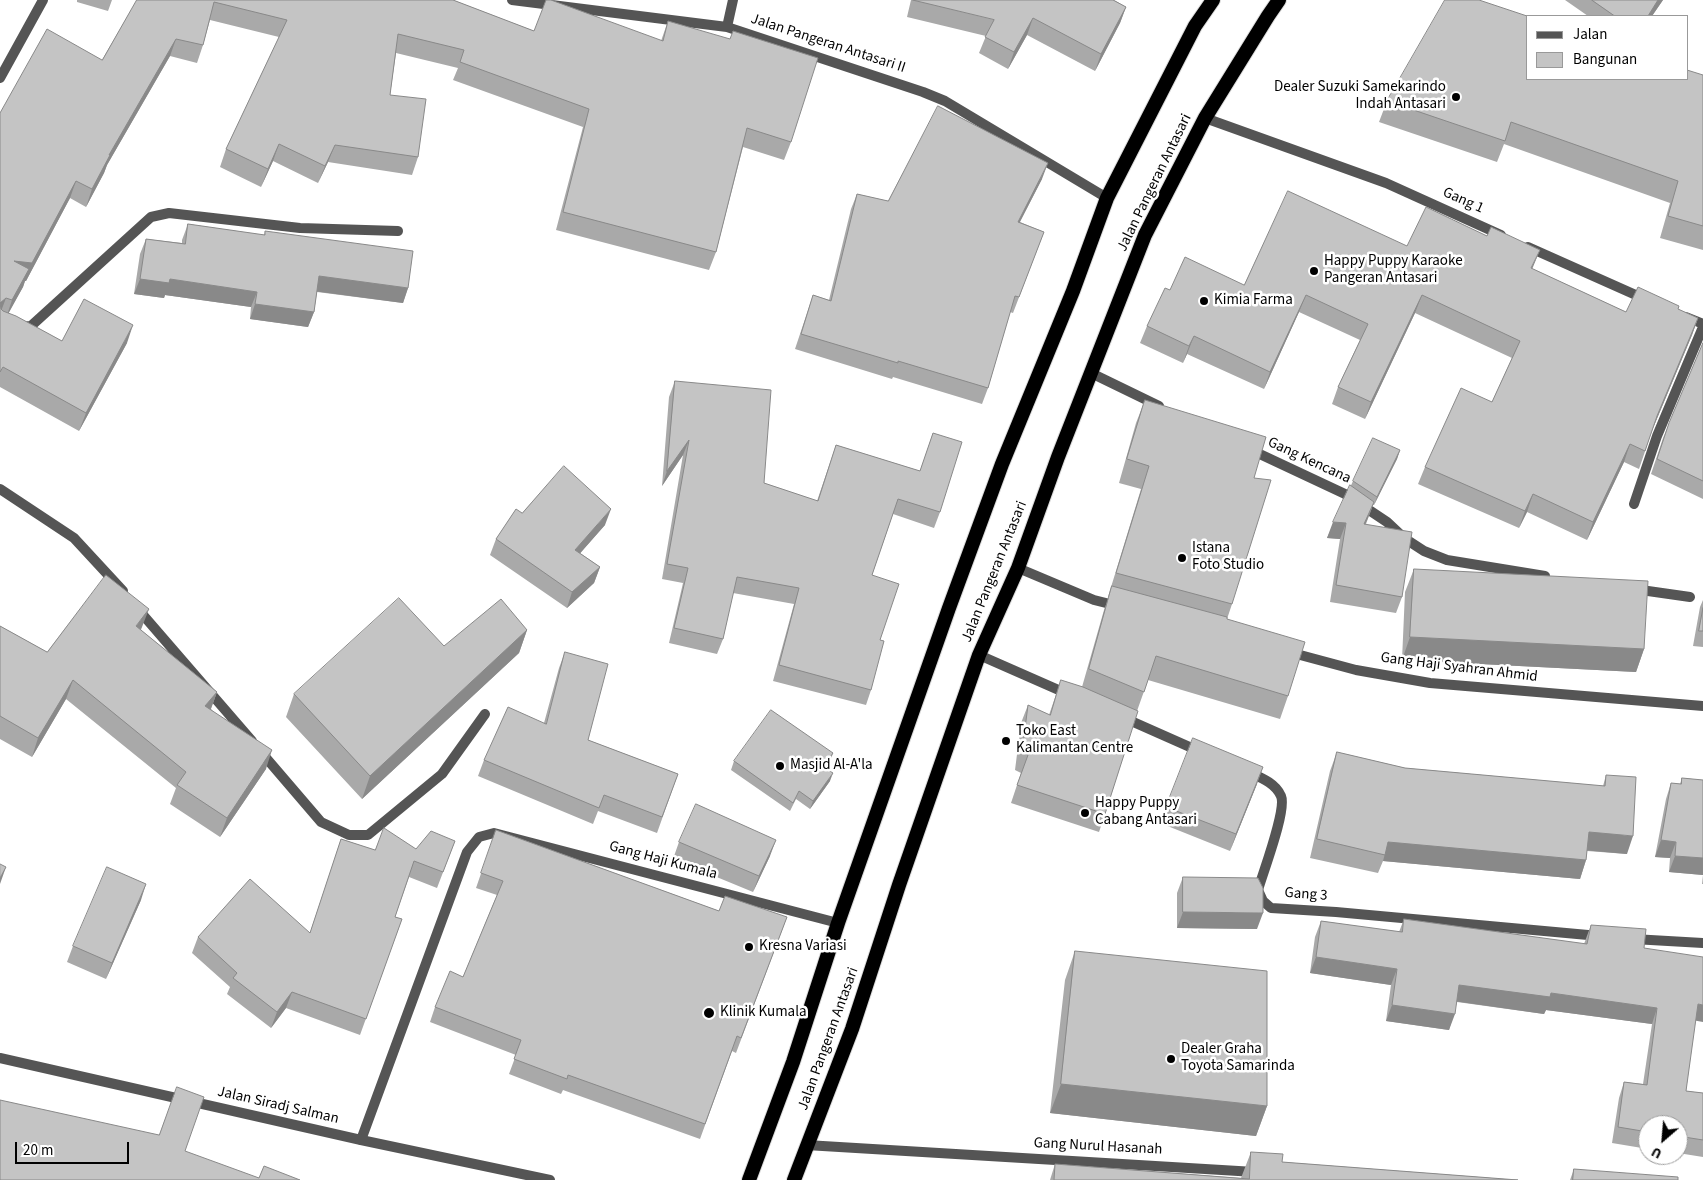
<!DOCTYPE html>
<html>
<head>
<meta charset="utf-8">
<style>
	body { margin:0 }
	#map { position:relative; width:1703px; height:1180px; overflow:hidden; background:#fff; font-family:"Source Sans 3",sans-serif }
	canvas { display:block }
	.legend { position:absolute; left:1526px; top:15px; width:162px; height:65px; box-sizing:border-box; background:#fff; border:1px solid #999; margin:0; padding:6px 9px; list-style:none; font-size:15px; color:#000 }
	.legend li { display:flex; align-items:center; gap:10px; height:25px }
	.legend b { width:25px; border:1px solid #999 }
	.north { position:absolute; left:1638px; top:1115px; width:50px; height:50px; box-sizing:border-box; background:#fff; border:1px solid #999; border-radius:50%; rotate:207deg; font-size:14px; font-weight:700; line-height:20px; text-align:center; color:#000 }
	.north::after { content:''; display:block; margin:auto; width:18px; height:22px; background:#000; clip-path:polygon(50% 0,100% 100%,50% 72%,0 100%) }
	.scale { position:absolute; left:15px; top:1142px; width:114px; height:22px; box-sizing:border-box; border:2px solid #000; border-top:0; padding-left:6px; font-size:15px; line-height:18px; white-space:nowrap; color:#000; -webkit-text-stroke:4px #fff; paint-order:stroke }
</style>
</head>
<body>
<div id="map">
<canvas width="1703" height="1180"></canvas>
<ul class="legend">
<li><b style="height:6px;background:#555"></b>Jalan</li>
<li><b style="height:14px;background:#c4c4c4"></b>Bangunan</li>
</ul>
<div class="north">U</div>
<div class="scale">20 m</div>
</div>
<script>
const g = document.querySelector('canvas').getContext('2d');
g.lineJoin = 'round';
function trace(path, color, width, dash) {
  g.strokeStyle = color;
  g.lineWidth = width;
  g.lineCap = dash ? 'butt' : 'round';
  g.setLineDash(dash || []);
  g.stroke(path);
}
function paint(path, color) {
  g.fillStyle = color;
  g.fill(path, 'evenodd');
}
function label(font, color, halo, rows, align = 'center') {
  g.font = font + ' "Source Sans 3",sans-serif';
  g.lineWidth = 5;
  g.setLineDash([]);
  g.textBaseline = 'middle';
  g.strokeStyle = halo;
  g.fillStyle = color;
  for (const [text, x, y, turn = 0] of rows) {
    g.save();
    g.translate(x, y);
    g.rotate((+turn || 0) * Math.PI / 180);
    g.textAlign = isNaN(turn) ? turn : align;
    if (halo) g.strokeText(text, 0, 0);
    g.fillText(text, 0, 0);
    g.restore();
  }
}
const minor = new Path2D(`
	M 512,0 L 727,27 L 923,92 L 945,101 L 1107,198
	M 727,27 L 733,0
	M 0,78 L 43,0
	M 1205,118 L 1386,183 L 1501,235
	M 1528,247 L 1647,300
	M 1686,317 L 1703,324
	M 0,323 L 8,327 L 31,326 L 151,217 L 169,213 L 300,228 L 398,231
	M 1091,373 L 1159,406
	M 1249,449 L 1345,494 L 1387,522 L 1404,538 L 1424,551 L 1447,560 L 1545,576
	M 0,489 L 74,538 L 123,591
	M 1634,504 L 1657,436 L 1703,327
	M 1018,568 L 1094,600 L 1118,606
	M 1634,589 L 1690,597
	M 137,608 L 252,741
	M 1289,652 L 1356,670 L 1430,683 L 1703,706
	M 979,655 L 1070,695
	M 1122,717 L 1201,752
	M 261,752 L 321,822 L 349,835 L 368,835 L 442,774 L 485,714
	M 1246,771 C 1259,777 1275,782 1281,796 C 1287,810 1263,872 1258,890 L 1263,901 L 1271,908 L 1336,912 L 1599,936
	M 1633,939 L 1703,943
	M 361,1140 L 467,852 L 479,837 L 494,833 L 838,923
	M 806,1145 L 1255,1172`);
const tertiary = new Path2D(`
	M 0,1058 L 361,1140 L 550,1180`);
const trunk = new Path2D(`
	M 749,1180 L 793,1062 L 838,923 L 949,608 L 1002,464 L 1073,291 L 1107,198 L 1195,26 L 1213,0
	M 794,1180 L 852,1029 L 899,885 L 979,655 L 1018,568 L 1058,457 L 1145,235 L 1205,118 L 1268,16 L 1279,0`);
const wall = new Path2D(`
	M 77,0 L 112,0 L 108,11 L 77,2 Z
	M 137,0 L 453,0 L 534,31 L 661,41 L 668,21 L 791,142 L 784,160 L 743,147 L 716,252 L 709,270 L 556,230 L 583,127 L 453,80 L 458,68 L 396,53 L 390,95 L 418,157 L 412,175 L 328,162 L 318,183 L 273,161 L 261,187 L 220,167 L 226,149 L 279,37 L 210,20 L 203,45 L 197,63 L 170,56 L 107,165 L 104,173 L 86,207 L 70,198 L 26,281 L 25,281 L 23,287 L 8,313 L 62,341 L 127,343 L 79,431 L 0,387 L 0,113 L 102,60 Z
	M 911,0 L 1114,0 L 1126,7 L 1120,23 L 1095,71 L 1027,35 L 1008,69 L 979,53 L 986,36 L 907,17 Z
	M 1565,0 L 1663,0 L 1652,16 L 1588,16 Z
	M 1703,75 L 1703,250 L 1660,238 L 1670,203 L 1504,144 L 1497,162 L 1379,122 L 1387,101 L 1527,79 Z
	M 1042,179 L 1020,222 L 1044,232 L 1013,313 L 1010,312 L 988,388 L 982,404 L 893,377 L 892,379 L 795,349 L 813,295 L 829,300 L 851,209 L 857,194 L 888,201 Z
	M 188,224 L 264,235 L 265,231 L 408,288 L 403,303 L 317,292 L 314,312 L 308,327 L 250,319 L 251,307 L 165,295 L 164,298 L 134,294 L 140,254 L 146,239 L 182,243 L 182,240 Z
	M 1407,246 L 1533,269 L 1626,312 L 1678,309 L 1698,318 L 1692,335 L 1653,428 L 1639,469 L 1624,462 L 1587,540 L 1527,512 L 1519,528 L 1418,484 L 1425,467 L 1492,402 L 1512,358 L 1415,313 L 1365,419 L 1332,404 L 1338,387 L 1360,340 L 1299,312 L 1264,389 L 1187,354 L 1183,363 L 1140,343 L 1147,326 L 1170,290 L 1244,285 Z
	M 1703,343 L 1703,499 L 1651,474 L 1663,438 Z
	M 675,381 L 764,483 L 817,501 L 836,445 L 920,471 L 933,433 L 940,512 L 934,528 L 893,514 L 872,575 L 880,640 L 871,690 L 866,705 L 773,681 L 794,604 L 733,593 L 723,639 L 717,654 L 669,643 L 683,583 L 662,579 L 683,455 L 662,486 L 669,397 Z
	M 1145,400 L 1254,478 L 1232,604 L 1227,619 L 1288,696 L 1280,719 L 1148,680 L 1137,711 L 1105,814 L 1099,832 L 1011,803 L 1021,773 L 1015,770 L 1021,723 L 1028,705 L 1049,715 L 1061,680 L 1082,687 L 1104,610 L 1109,597 L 1108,597 L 1141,489 L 1119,483 L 1136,423 Z
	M 1400,450 L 1397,459 L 1374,505 L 1373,505 L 1366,524 L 1402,597 L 1396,613 L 1330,602 L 1340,539 L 1327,538 L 1353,481 Z
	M 522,513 L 605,525 L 580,553 L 600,567 L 594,583 L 567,608 L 490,555 L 496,539 Z
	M 1414,569 L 1644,649 L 1636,672 L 1402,660 L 1405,592 Z
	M 1703,600 L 1703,647 L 1693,646 L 1700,607 Z
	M 0,626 L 47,652 L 142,627 L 141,630 L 217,692 L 211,709 L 266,769 L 220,837 L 170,804 L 176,788 L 66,699 L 32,757 L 0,739 Z
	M 527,630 L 519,653 L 362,799 L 286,717 L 294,694 L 444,646 Z
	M 565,652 L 588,740 L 678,774 L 657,833 L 598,811 L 593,824 L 478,776 L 484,760 L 544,723 L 559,668 Z
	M 1337,752 L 1405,768 L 1603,786 L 1606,775 L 1627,854 L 1587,851 L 1586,860 L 1580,879 L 1383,861 L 1378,873 L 1310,858 L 1330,771 Z
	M 734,761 L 830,762 L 825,768 L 830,781 L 810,809 L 796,799 L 790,811 L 731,770 Z
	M 1682,778 L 1703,780 L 1703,884 L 1702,884 L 1703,875 L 1669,872 L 1670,858 L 1655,857 L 1666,799 L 1671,783 L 1680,784 Z
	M 1257,784 L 1230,851 L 1160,823 L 1166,807 Z
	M 496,830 L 719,911 L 787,917 L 736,1053 L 732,1051 L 700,1139 L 563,1090 L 561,1094 L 509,1074 L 516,1055 L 430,1022 L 435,1007 L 463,977 L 497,895 L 476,888 Z
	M 341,839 L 375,850 L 416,849 L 455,841 L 437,888 L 409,877 L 395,917 L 402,919 L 360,1035 L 286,1008 L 271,1028 L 227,994 L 230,987 L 192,953 L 198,937 L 310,933 Z
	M 679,842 L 770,856 L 753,892 L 673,859 Z
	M 1183,877 L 1257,929 L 1177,928 L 1177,893 Z
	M 141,900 L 106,979 L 67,962 L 73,946 Z
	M 1404,919 L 1584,944 L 1591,925 L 1644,948 L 1695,1021 L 1686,1091 L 1703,1093 L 1703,1157 L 1678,1153 L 1678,1125 L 1648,1125 L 1648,1149 L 1612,1143 L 1619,1098 L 1624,1082 L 1643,1084 L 1652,1024 L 1546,1010 L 1544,1014 L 1457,1002 L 1449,1030 L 1386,1021 L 1391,985 L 1310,973 L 1315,937 L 1321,921 L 1399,932 Z
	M 1075,951 L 1267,1106 L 1256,1136 L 1050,1113 L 1065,980 Z
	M 1251,1152 L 1282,1162 L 1518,1180 L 1050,1180 L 1055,1164 L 1241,1178 Z
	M 1574,1169 L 1678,1180 L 1570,1180 Z`);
const shadedWall = new Path2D(`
	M 1658,0 L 1663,0 L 1652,16 L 1648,16 Z
	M 1126,7 L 1120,23 L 1095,71 L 1101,54 Z
	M 1033,18 L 1027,35 L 1008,69 L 1014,52 Z
	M 176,39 L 170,56 L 107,165 L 104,173 L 86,207 L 92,189 L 109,155 Z
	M 279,144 L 273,161 L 261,187 L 268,169 Z
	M 335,145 L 328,162 L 318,183 L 325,166 Z
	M 1048,163 L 1042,179 L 1012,237 L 1018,222 Z
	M 76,181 L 70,198 L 26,281 L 25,281 L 23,287 L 6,318 L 12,300 L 14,261 Z
	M 1540,250 L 1533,267 L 1525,285 L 1531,268 Z
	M 319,276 L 408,288 L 403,303 L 313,291 Z
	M 140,279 L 170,279 L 257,292 L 251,307 L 165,295 L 164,298 L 134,294 Z
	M 1306,295 L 1299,312 L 1264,389 L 1270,372 Z
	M 1422,295 L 1415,313 L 1365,419 L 1371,402 Z
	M 6,298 L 0,314 L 0,303 Z
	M 255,304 L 314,312 L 308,327 L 250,319 Z
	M 1698,318 L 1692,335 L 1651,433 L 1657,416 Z
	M 133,325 L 127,343 L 79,431 L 86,413 Z
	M 1194,336 L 1187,354 L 1183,363 L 1189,346 Z
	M 689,440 L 683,455 L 662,486 L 667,471 Z
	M 1630,444 L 1624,462 L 1587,540 L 1593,522 Z
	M 1400,450 L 1397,459 L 1374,505 L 1377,497 Z
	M 1533,494 L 1527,512 L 1519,528 L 1525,511 Z
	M 1374,502 L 1368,518 L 1358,540 L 1364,524 Z
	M 611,509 L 605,525 L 569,566 L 575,550 Z
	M 1333,522 L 1346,523 L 1340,539 L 1327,538 Z
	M 600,567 L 594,583 L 567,608 L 572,592 Z
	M 149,609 L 142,627 L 129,645 L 136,626 Z
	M 527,630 L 519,653 L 362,799 L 370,776 Z
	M 1410,637 L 1644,649 L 1636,672 L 1402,660 Z
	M 73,680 L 66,699 L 32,757 L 38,738 Z
	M 217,692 L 210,711 L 205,706 Z
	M 272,750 L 266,769 L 220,837 L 227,818 Z
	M 833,753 L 830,762 L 820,775 L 823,767 Z
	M 1263,767 L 1257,784 L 1230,851 L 1236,834 Z
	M 833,773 L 830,781 L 810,809 L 813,801 Z
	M 1589,832 L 1633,836 L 1627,854 L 1582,850 Z
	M 776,840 L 770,856 L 753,892 L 759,876 Z
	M 1661,840 L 1676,842 L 1670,858 L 1655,857 Z
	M 1388,842 L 1586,860 L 1580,879 L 1383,861 Z
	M 1675,856 L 1703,858 L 1703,875 L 1669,872 Z
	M 6,867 L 0,884 L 0,878 Z
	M 146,884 L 141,900 L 106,979 L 112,963 Z
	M 1183,912 L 1263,913 L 1257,929 L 1177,928 Z
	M 1316,957 L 1397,969 L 1391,985 L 1310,973 Z
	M 1459,985 L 1551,993 L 1657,1008 L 1652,1024 L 1546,1010 L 1544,1014 L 1453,1001 Z
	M 292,992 L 286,1008 L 271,1028 L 277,1012 Z
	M 1698,1004 L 1703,1005 L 1703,1022 L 1692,1020 Z
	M 1392,1005 L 1455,1014 L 1449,1030 L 1386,1021 Z
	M 1061,1084 L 1267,1106 L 1256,1136 L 1050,1113 Z`);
const building = new Path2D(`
	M 137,0 L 453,0 L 534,31 L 546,0 L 551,0 L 663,41 L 668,21 L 730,39 L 733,31 L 818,58 L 791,142 L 747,128 L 716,252 L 563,212 L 589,109 L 460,62 L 464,50 L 398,34 L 390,95 L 426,99 L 418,157 L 335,145 L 325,166 L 279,144 L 268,169 L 226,149 L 287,20 L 214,2 L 203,45 L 176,39 L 109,155 L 110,155 L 92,189 L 76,181 L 32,263 L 14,261 L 29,269 L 12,300 L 6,298 L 0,303 L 1,309 L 3,311 L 16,316 L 62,341 L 84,299 L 133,325 L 86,413 L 3,367 L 0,372 L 0,113 L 47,29 L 102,60 Z
	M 913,0 L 1113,0 L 1126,7 L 1101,54 L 1033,18 L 1014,52 L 985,37 L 994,20 Z
	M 1445,0 L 1479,0 L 1527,16 L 1527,79 L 1687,79 L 1687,70 L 1703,75 L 1703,226 L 1668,216 L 1678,181 L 1511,122 L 1505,141 L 1387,101 Z
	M 1592,0 L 1658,0 L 1648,16 L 1615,16 Z
	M 938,106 L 1048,163 L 1018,222 L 1044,232 L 1019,297 L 1015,296 L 988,388 L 898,361 L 898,363 L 801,334 L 813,295 L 831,301 L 857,194 L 888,201 Z
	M 1288,191 L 1407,246 L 1426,207 L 1487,236 L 1491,227 L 1540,250 L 1531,268 L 1626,312 L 1638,287 L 1679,306 L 1678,309 L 1698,318 L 1657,416 L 1645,451 L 1630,444 L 1593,522 L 1533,494 L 1525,511 L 1425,467 L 1461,388 L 1492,402 L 1520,341 L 1422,295 L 1371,402 L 1338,387 L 1368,324 L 1306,295 L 1270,372 L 1194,336 L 1189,346 L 1147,326 L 1165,288 L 1170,290 L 1185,257 L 1244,285 Z
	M 188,224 L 265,235 L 265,231 L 413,251 L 408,288 L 319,276 L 314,312 L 255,304 L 257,292 L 170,279 L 169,283 L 140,279 L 146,239 L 185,244 Z
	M 1703,343 L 1703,481 L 1657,459 L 1669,423 Z
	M 675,381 L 771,390 L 764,483 L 818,501 L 836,445 L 920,471 L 933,433 L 962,442 L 940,512 L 898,499 L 872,575 L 899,584 L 880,640 L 884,641 L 871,690 L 779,665 L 799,588 L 737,577 L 723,639 L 674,628 L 688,568 L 667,564 L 689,440 L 667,471 Z
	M 1145,400 L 1266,437 L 1254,478 L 1271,480 L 1232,604 L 1116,573 L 1149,466 L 1127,459 Z
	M 1373,438 L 1400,450 L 1377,497 L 1353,481 Z
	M 564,466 L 611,509 L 575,550 L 600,567 L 572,592 L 496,539 L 516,509 L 522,513 Z
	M 1350,485 L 1374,502 L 1364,524 L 1412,532 L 1402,597 L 1336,585 L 1346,523 L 1333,522 Z
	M 1414,569 L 1648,581 L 1644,649 L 1410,637 Z
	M 106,575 L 149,609 L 136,626 L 217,692 L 205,706 L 272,750 L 227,818 L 177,785 L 186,772 L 73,680 L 38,738 L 0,716 L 0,626 L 47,652 Z
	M 1112,586 L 1227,617 L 1227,619 L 1305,642 L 1288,696 L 1156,656 L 1144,692 L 1089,669 Z
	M 399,598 L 444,646 L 501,599 L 527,630 L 370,776 L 294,694 Z
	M 1703,608 L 1703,631 L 1699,631 Z
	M 565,652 L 608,664 L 588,740 L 678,774 L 662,817 L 604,795 L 599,808 L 484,760 L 508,707 L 546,724 Z
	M 1061,680 L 1083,687 L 1138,711 L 1105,814 L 1017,785 L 1028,755 L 1022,752 L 1028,705 L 1050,715 Z
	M 771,710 L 833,753 L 823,767 L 833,773 L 813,801 L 799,791 L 793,803 L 734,761 Z
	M 1193,738 L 1263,767 L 1236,834 L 1166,807 Z
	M 1337,752 L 1405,768 L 1605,786 L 1606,775 L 1636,777 L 1633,836 L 1589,832 L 1586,860 L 1388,842 L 1385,855 L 1317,839 Z
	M 1682,778 L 1703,780 L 1703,858 L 1675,856 L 1676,842 L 1661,840 L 1671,783 L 1681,784 Z
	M 696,804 L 776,840 L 759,876 L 679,842 Z
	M 384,828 L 416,849 L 431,831 L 455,841 L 443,872 L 414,861 L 395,917 L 402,919 L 366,1019 L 292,992 L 277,1012 L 233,978 L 237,973 L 198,937 L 250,879 L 310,933 L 341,839 L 375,850 Z
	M 496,830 L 719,911 L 725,896 L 787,917 L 741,1038 L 737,1036 L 705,1124 L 568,1075 L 567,1079 L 514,1059 L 521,1040 L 435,1007 L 450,971 L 463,977 L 503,881 L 481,873 Z
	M 0,864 L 6,867 L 0,878 Z
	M 107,867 L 146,884 L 112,963 L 73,946 Z
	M 1183,877 L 1258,878 L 1263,888 L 1263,913 L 1183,912 Z
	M 1404,919 L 1587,944 L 1591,925 L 1646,929 L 1644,948 L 1703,957 L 1703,1005 L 1698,1004 L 1686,1091 L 1703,1093 L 1703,1140 L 1678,1136 L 1678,1125 L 1648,1125 L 1648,1132 L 1618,1127 L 1624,1082 L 1647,1085 L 1657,1008 L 1551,993 L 1550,997 L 1459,985 L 1455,1014 L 1392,1005 L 1397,969 L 1316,957 L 1321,921 L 1402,932 Z
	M 1075,951 L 1267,971 L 1267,1106 L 1061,1084 Z
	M 177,1087 L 204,1097 L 185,1151 L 259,1178 L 264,1166 L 300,1180 L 0,1180 L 0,1100 L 159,1135 Z
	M 1251,1152 L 1283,1154 L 1282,1162 L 1518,1180 L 1054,1180 L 1055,1164 L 1249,1179 Z
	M 1574,1169 L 1678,1177 L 1678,1180 L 1573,1180 Z`);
const markers = [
	[1456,97,5,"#000"],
	[1314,271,5,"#000"],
	[1204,301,5,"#000"],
	[1182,558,5,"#000"],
	[1006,741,5,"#000"],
	[780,766,5,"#000"],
	[1085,813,5,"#000"],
	[749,947,5,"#000"],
	[709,1013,6,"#000"],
	[1171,1059,5,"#000"]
];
const streetNames = [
	["Jalan Pangeran Antasari II",828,44,18],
	["Jalan Pangeran Antasari",1155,183,-64],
	["Gang 1",1463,201,24],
	["Gang Kencana",1309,461,25],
	["Jalan Pangeran Antasari",995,572,-68],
	["Gang Haji Syahran Ahmid",1459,668,7],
	["Gang Haji Kumala",663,861,15],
	["Gang 3",1306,895,4],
	["Jalan Pangeran Antasari",829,1039,-70],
	["Jalan Siradj Salman",278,1106,13],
	["Gang Nurul Hasanah",1098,1147,3]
];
const poiNames = [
	["Dealer Suzuki Samekarindo",1446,88,"right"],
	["Indah Antasari",1446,105,"right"],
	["Happy Puppy Karaoke",1324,262],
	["Pangeran Antasari",1324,279],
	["Kimia Farma",1214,301],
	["Istana",1192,549],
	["Foto Studio",1192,566],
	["Toko East",1016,732],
	["Kalimantan Centre",1016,749],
	["Masjid Al-A'la",790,766],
	["Happy Puppy",1095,804],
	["Cabang Antasari",1095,821],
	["Kresna Variasi",759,947],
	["Klinik Kumala",720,1013],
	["Dealer Graha",1181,1050],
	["Toyota Samarinda",1181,1067]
];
trace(trunk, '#dbdbdb', 16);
trace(minor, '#555', 10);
trace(tertiary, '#555', 10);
trace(trunk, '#000', 14);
paint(wall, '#a9a9a9');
paint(shadedWall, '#898989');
paint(building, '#c4c4c4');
trace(building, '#898989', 1);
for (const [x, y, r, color] of markers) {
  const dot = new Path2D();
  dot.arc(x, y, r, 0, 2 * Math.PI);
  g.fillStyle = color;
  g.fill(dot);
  trace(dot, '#fff', 2);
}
label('15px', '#000', '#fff', streetNames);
label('15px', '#000', '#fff', poiNames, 'left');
</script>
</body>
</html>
